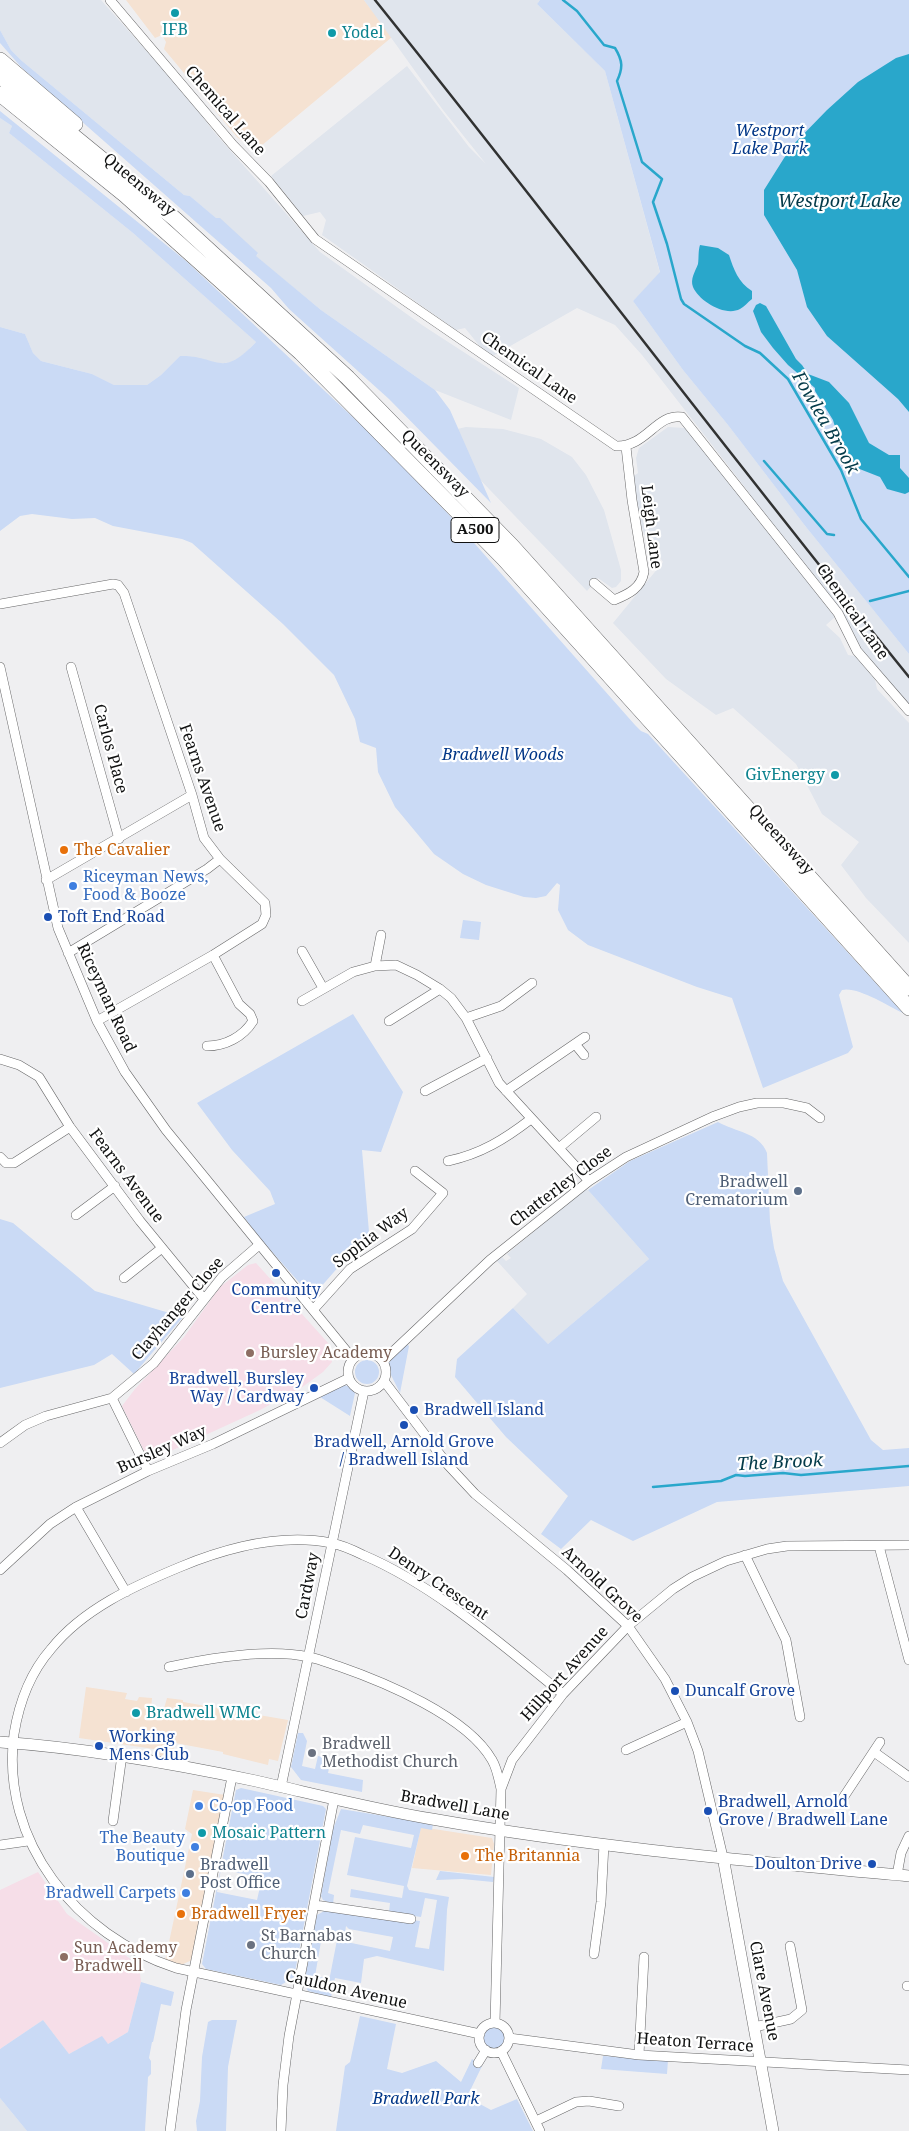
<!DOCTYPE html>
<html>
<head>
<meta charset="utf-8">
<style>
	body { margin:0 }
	canvas { display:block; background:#efeff1 }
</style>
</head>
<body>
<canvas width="909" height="2131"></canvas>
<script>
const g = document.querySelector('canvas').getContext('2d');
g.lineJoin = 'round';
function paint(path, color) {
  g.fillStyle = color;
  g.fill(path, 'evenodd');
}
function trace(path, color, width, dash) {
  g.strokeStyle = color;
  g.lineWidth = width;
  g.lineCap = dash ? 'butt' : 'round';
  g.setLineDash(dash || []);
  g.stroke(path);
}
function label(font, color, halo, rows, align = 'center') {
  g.font = font + ' "Noto Serif",serif';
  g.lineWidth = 4.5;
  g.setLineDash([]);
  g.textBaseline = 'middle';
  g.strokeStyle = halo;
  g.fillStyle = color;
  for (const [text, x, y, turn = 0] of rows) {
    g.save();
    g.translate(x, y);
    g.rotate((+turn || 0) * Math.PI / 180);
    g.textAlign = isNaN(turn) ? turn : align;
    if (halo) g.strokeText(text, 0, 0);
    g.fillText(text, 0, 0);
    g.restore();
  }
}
const commercial = new Path2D(`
	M 126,0 L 364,0 L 392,37 L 255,151 L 237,137 L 164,49 L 166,42 L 162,35 L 155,38 Z
	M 86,1687 L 127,1693 L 125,1699 L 137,1701 L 139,1697 L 152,1698 L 151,1710 L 163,1712 L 167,1698 L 183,1700 L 183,1702 L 288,1720 L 278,1761 L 269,1759 L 268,1765 L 223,1754 L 223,1752 L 175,1743 L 171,1757 L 154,1755 L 154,1749 L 79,1738 Z
	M 193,1790 L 225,1795 L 192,1960 L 181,1965 L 165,1961 L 192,1834 L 185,1829 Z
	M 421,1827 L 492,1838 L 494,1844 L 491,1875 L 412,1868 Z`);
const built = new Path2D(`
	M 0,0 L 101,0 L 184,93 L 214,132 L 320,252 L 422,325 L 519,388 L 511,420 L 435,390 L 321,310 L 255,256 L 258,254 L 190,196 L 184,195 L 22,61 L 11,50 L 0,30 Z
	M 364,0 L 540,0 L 537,4 L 605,71 L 660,273 L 633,301 L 683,370 L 728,425 L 806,527 L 909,654 L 909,706 L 868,659 L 744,486 L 642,355 L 615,325 L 577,308 L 491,357 L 482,349 L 465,328 L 456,330 L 322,235 L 326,220 L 320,212 L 303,216 L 271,176 L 407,66 L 469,147 L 486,164 L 443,110 Z
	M 0,118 L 12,126 L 9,133 L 133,233 L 256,342 L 242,356 L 232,362 L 217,364 L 188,356 L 180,356 L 161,375 L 147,385 L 124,386 L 114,385 L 92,374 L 41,361 L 33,353 L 25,334 L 0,327 Z
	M 466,427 L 503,429 L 541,439 L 572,457 L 586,475 L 604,510 L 621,570 L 621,581 L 616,587 L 612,588 L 598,578 L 587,591 L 442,440 L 453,430 Z
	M 668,427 L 685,428 L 714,462 L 835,617 L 826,625 L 840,638 L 848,655 L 856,656 L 875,680 L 877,689 L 909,723 L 909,943 L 866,898 L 841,865 L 859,842 L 822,814 L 796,764 L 733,708 L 716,715 L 666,679 L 613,623 L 663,562 L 644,534 L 637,510 L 634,476 L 638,473 L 636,458 L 639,448 Z
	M 585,1189 L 588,1190 L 649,1259 L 548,1344 L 513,1308 L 527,1294 L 497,1261 L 502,1257 L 506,1261 L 511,1258 L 507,1254 Z
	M 0,2098 L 27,2131 L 0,2131 Z`);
const education = new Path2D(`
	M 256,1263 L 329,1344 L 332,1362 L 323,1372 L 301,1388 L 260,1410 L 149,1461 L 122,1406 L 135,1389 L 184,1337 L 220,1287 L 248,1265 Z
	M 38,1872 L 67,1914 L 139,1965 L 141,1982 L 128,2032 L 108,2044 L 102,2037 L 69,2054 L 43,2020 L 0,2049 L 0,1890 Z`);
const green = new Path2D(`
	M 540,0 L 909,0 L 909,654 L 806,527 L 728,425 L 683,370 L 633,301 L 660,272 L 605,71 L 537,4 Z
	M 0,30 L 11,50 L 22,61 L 184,195 L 190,196 L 216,218 L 220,218 L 258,253 L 256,256 L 321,310 L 435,390 L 450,410 L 491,503 L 389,399 L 289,309 L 271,288 L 63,105 L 21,67 L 0,43 Z
	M 0,111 L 186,261 L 375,438 L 452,518 L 635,725 L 641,731 L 648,734 L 903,1013 C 888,1006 857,986 842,990 L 839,995 L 853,1047 L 848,1053 L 763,1088 L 732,998 L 697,987 L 588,945 L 568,930 L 558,910 L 560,885 L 557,883 L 546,896 L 536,898 L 524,897 L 486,885 L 463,874 L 434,854 L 395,807 L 378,772 L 376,748 L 360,742 L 355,719 L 334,675 L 283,624 L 192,543 L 182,539 L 113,526 L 95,518 L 72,519 L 32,514 L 20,516 L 0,531 L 0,327 L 25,334 L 33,353 L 41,361 L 92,374 L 114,385 L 147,385 L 161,375 L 180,356 C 219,355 220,380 256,342 L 133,233 L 9,133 L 12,126 L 0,118 Z
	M 463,920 L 481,922 L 479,940 L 460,938 Z
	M 353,1014 L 403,1092 L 381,1152 L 362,1150 L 369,1232 L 312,1297 L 259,1237 L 244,1217 L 275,1204 L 270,1191 L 232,1150 L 197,1103 Z
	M 718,1122 C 735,1132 759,1132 767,1153 L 770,1222 L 774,1248 L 783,1281 L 871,1440 L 883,1450 L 909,1448 L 909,1486 L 717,1502 L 633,1541 L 591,1520 L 561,1549 L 541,1534 L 568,1496 L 506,1437 L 455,1377 L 457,1359 L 513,1308 L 548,1344 L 649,1259 L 588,1190 L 630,1161 Z
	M 0,1219 L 13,1223 L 95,1291 L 183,1317 L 134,1374 L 112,1354 L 94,1365 L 0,1388 Z
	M 407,1344 L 409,1346 L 400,1393 L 386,1365 Z
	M355 1372a12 12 0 1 1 24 0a12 12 0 1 1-24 0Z
	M 342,1385 L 349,1386 L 355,1393 L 350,1416 L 320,1397 Z
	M 298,1733 L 303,1733 L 307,1741 L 302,1766 L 315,1769 L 318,1756 L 331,1759 L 328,1773 L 363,1780 L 362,1792 L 301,1780 L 291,1767 Z
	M 241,1788 L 323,1806 L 326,1809 L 294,1977 L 281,1985 L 206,1969 L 202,1964 L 236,1790 ZM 221,1869 L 262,1878 L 257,1900 L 217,1892 Z
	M 341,1809 L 433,1824 L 432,1830 L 421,1828 L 407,1886 L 409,1890 L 449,1897 L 447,1910 L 444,1971 L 377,1956 L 364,1959 L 361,1983 L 335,1978 L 331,1997 L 308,1991 L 304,1983 L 317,1915 L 326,1910 L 420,1921 L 415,1947 L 429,1949 L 437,1900 L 425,1898 L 421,1917 L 389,1912 L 390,1903 L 350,1897 L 351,1889 L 402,1898 L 404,1886 L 347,1875 L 355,1837 L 411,1848 L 414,1835 L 363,1825 L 360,1834 L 341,1830 L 328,1893 L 334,1895 L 333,1904 L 323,1900 L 321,1896 L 333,1829 ZM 346,1926 L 349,1929 L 393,1937 L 390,1951 L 337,1940 L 330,1976 L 325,1978 L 315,1976 L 323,1930 L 345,1933 Z
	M 440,1871 L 494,1877 L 493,1882 L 462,1879 L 436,1880 Z
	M 141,1982 L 174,1992 L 171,2006 L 161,2004 L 153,2042 L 152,2042 L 149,2058 L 151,2061 L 151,2074 L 148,2077 L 145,2131 L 27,2131 L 0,2098 L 0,2049 L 43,2020 L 69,2054 L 102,2036 L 108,2044 L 128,2032 Z
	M 360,2016 L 396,2024 L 387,2069 L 402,2073 L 436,2061 L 461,2082 L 472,2059 L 482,2066 L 467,2097 L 491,2110 L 517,2099 L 533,2131 L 336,2131 L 345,2066 L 350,2062 Z
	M 212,2020 L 237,2020 L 228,2067 L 226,2131 L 197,2131 L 196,2121 L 200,2101 L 202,2057 L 208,2022 Z
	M483 2038a11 11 0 1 1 22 0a11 11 0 1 1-22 0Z
	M 603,2056 L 668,2060 L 667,2074 L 601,2069 Z`);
const water = new Path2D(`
	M 909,54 L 909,412 L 898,399 L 827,336 L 807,307 L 797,270 L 764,215 L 764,190 L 791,147 L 827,110 L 858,82 L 896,58 Z
	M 700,245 L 718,248 L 729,255 C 734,270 738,282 752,291 L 752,299 C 748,302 744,307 740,309 C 725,317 699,301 693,287 C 690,279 695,272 698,264 C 699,258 698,251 700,245 Z
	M 760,303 L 766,306 L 796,359 L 802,365 L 808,374 L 829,382 L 849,403 L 869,443 L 889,455 L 900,455 L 900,468 L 909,478 L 909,492 L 905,494 L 887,489 L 880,477 L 857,468 L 841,448 L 833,420 L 815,391 L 815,388 L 788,365 L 773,348 L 761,332 L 753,311 L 756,305 Z`);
const stream = new Path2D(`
	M 563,0 L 577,11 L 604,45 L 615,48 C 623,61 623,68 617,81 L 642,162 L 662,179 L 653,202 L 667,244 L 681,299 L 684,304 L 745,346 L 760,353 L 788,379 L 841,470 L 861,519 L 909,577
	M 764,461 L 827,534 L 834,535
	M 870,601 L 909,591
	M 653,1487 L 721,1481 L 736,1475 L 745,1476 L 783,1473 L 801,1475 L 909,1466`);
const street = new Path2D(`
	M 110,0 L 233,145 L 269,182 L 315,239 L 616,446 C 647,447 656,413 682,417 L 838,613 L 857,651 L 909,711
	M 594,583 L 614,600 C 629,594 641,588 644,572 L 632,500 L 626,447
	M 0,604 L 113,584 L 118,585 L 124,593 L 192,795 L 204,838 L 220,859 L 265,903 L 266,915 L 262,924 L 213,955 L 97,1021
	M 0,667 L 58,928 L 97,1021 L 125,1072 L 166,1130 L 353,1359
	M 71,667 L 119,839
	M 46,880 L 192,795
	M 302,951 L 323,988
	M 68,953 L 207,869 L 220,859
	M 375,966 L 381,935
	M 302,1001 L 353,972 L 375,966 L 396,965 L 417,975 L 440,989 L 451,998 L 466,1018 L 499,1083 L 589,1181
	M 466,1018 L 501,1006 L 532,983
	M 389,1021 L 440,989
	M 575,1044 L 584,1055
	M 207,1046 C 225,1046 243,1037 253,1021 L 250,1014 L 239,1004 L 213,955
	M 0,1059 L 19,1065 L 39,1077 L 70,1127 L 140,1221 L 204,1299
	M 425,1091 L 487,1058
	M 506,1091 L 585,1037
	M 559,1148 L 596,1117
	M 0,1157 L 6,1163 L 14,1163 L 70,1127
	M 448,1161 C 481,1154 505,1139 531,1119
	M 76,1215 L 115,1186
	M 124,1278 L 162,1248
	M 313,1310 L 350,1269 L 412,1229 L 443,1193 L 415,1171
	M348 1372a19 19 0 1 1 38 0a19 19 0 1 1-38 0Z
	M 383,1361 L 490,1260 L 589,1181 L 626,1157 L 712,1117 L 739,1107 L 757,1103 L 784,1103 L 807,1108 L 820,1118
	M 384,1381 L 448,1465 L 475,1494 L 567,1570 L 628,1626 L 665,1679 L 687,1722 L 698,1751 L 723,1857
	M 0,1443 L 25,1425 L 46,1416 L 112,1398
	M 148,1471 L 112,1398 L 154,1363 L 222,1277 L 259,1245
	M 76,1507 L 126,1592
	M 879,1546 L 909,1660
	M 745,1555 L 786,1640 L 800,1717
	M 0,1570 L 50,1524 L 76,1507 L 148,1471 L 213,1444 L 349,1378
	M 169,1667 C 210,1658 268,1648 309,1657 C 319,1659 329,1663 338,1666 C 384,1682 467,1716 492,1760 C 497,1768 499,1780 501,1789
	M 626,1750 L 687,1722
	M 874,1752 L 909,1777
	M 281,1787 L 364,1391
	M 843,1798 L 880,1742
	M 113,1821 L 122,1755
	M 0,1845 L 28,1841
	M 897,1875 L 901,1853 L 909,1836
	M 315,1905 L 411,1919
	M 594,1954 L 601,1902 L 604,1844
	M 907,1986 L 909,1986
	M 495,2023 L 501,1789 L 512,1760 L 563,1694 L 628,1626 L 673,1589 L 692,1577 L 726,1561 L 767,1549 L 787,1546 L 909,1545
	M479 2038a15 15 0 1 1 30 0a15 15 0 1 1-30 0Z
	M 754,2027 L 791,2019 L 802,2010 L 790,1946
	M 480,2034 L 176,1968 C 77,1936 0,1842 14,1734 C 19,1703 30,1673 51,1649 C 83,1609 134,1586 180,1567 C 226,1548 280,1533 331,1543 C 342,1545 353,1550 363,1555 C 436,1586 502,1645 563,1694
	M 509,2038 L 639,2055 L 909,2070
	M 501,2051 L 540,2131
	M 639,2055 L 644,1957
	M 478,2063 L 486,2050
	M 536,2121 L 576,2102 L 589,2101 L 619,2106
	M 170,2131 L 186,2010 L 232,1777
	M 281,2131 L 283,2085 L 289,2036 L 334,1799`);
const secondary = new Path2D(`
	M 0,1742 C 86,1748 171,1763 256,1781 C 314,1794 372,1809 432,1819 C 590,1847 750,1861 909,1876
	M 723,1857 L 773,2131`);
const highway = new Path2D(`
	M 0,60 L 75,124
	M 0,76 L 175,219 L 348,378 L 512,546 L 909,988
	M 0,94 L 125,195 L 301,353 L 504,559 L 909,1008`);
const rail = new Path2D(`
	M 375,0 C 555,224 728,454 909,677`);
const markers = [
	[175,13,5,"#0f9aa8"],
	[332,33,5,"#0f9aa8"],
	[835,775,5,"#0f9aa8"],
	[64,850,5,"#e8710a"],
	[73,886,5,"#3f7fe0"],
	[48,917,5,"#1a4fb4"],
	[798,1191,5,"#5c6f8a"],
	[276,1273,5,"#1a4fb4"],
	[250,1353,5,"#8d6e63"],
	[314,1388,5,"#1a4fb4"],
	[414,1410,5,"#1a4fb4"],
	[404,1425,5,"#1a4fb4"],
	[675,1691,5,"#1a4fb4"],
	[136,1713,5,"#0f9aa8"],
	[99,1746,5,"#1a4fb4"],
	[312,1753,5,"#6b7280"],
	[199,1806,5,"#3f7fe0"],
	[708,1811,5,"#1a4fb4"],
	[202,1833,5,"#0f9aa8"],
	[195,1847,5,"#3f7fe0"],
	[465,1856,5,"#e8710a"],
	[872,1864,5,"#1a4fb4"],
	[190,1874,5,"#5c6f8a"],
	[186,1893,5,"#3f7fe0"],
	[181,1914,5,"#e8710a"],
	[251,1945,5,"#6b7280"],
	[64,1957,5,"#8d6e63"]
];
const shields = [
	[475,530,48]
];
const shieldNames = [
	["A500",475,530]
];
const cultureNames = [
	["IFB",175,30,"center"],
	["Yodel",342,33],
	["GivEnergy",825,775,"right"],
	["Bradwell WMC",146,1713],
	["Mosaic Pattern",212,1833]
];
const streetNames = [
	["Chemical Lane",225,111,49],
	["Queensway",139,185,40],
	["Chemical Lane",529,368,35],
	["Queensway",435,464,45],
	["Leigh Lane",651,527,83],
	["Chemical Lane",852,612,55],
	["Carlos Place",110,749,75],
	["Fearns Avenue",202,778,71],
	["Queensway",781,840,48],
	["Riceyman Road",106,998,65],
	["Fearns Avenue",126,1176,53],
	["Chatterley Close",561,1187,-37],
	["Sophia Way",371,1238,-37],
	["Clayhanger Close",178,1309,-49],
	["Bursley Way",162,1450,-24],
	["Denry Crescent",438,1584,34],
	["Arnold Grove",602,1585,43],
	["Cardway",308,1586,-79],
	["Hillport Avenue",565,1674,-48],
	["Bradwell Lane",455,1806,10],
	["Cauldon Avenue",346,1990,13],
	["Clare Avenue",764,1991,79],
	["Heaton Terrace",695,2043,4]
];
const parkNames = [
	["Westport",770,131],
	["Lake Park",770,149],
	["Bradwell Woods",503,755],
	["Bradwell Park",426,2099]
];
const foodNames = [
	["The Cavalier",74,850],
	["The Britannia",475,1856],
	["Bradwell Fryer",191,1914]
];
const shopNames = [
	["Riceyman News,",83,877],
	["Food & Booze",83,895],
	["Co-op Food",209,1806],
	["The Beauty",185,1838,"right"],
	["Boutique",185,1856,"right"],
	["Bradwell Carpets",176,1893,"right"]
];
const transitNames = [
	["Toft End Road",58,917],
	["Community",276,1290,"center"],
	["Centre",276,1308,"center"],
	["Bradwell, Bursley",304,1379,"right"],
	["Way / Cardway",304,1397,"right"],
	["Bradwell Island",424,1410],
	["Bradwell, Arnold Grove",404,1442,"center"],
	["/ Bradwell Island",404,1460,"center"],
	["Duncalf Grove",685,1691],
	["Working",109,1737],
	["Mens Club",109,1755],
	["Bradwell, Arnold",718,1802],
	["Grove / Bradwell Lane",718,1820],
	["Doulton Drive",862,1864,"right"]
];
const serviceNames = [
	["Bradwell",788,1182],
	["Crematorium",788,1200],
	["Bradwell",200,1865,"left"],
	["Post Office",200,1883,"left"]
];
const educationNames = [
	["Bursley Academy",260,1353],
	["Sun Academy",74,1948],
	["Bradwell",74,1966]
];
const worshipNames = [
	["Bradwell",322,1744],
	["Methodist Church",322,1762],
	["St Barnabas",261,1936],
	["Church",261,1954]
];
const waterNames = [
	["Westport Lake",839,202],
	["Fowlea Brook",825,423,60],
	["The Brook",780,1463,-3]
];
paint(commercial, '#f5e2d2');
paint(built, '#e0e5ed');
paint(education, '#f6dee8');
paint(green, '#cadaf5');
paint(water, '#29a7cb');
trace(stream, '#29a7cb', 2.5);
trace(street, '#676768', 10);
trace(secondary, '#676768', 12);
trace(highway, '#676768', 16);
trace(street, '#fff', 9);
trace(secondary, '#fff', 11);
trace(highway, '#fff', 15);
trace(rail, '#313232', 2.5);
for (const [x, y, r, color] of markers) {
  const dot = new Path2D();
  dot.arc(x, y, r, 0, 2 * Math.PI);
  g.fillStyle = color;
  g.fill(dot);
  trace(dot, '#fff', 2);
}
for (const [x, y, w] of shields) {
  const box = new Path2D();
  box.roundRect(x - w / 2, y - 12.5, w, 25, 4);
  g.fillStyle = '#fff';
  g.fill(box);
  trace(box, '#101111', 1);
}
label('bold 15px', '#101111', null, shieldNames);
label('16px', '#0d838f', '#fff', cultureNames, 'left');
label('16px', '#101111', '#fff', streetNames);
label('italic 16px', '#013687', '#fff', parkNames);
label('16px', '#c56008', '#fff', foodNames, 'left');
label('16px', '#366cbe', '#fff', shopNames, 'left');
label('16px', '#164399', '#fff', transitNames, 'left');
label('16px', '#4e5e75', '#fff', serviceNames, 'right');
label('16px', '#785e54', '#fff', educationNames, 'left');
label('16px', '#5b616d', '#fff', worshipNames, 'left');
label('italic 18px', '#033a49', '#fff', waterNames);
</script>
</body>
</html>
